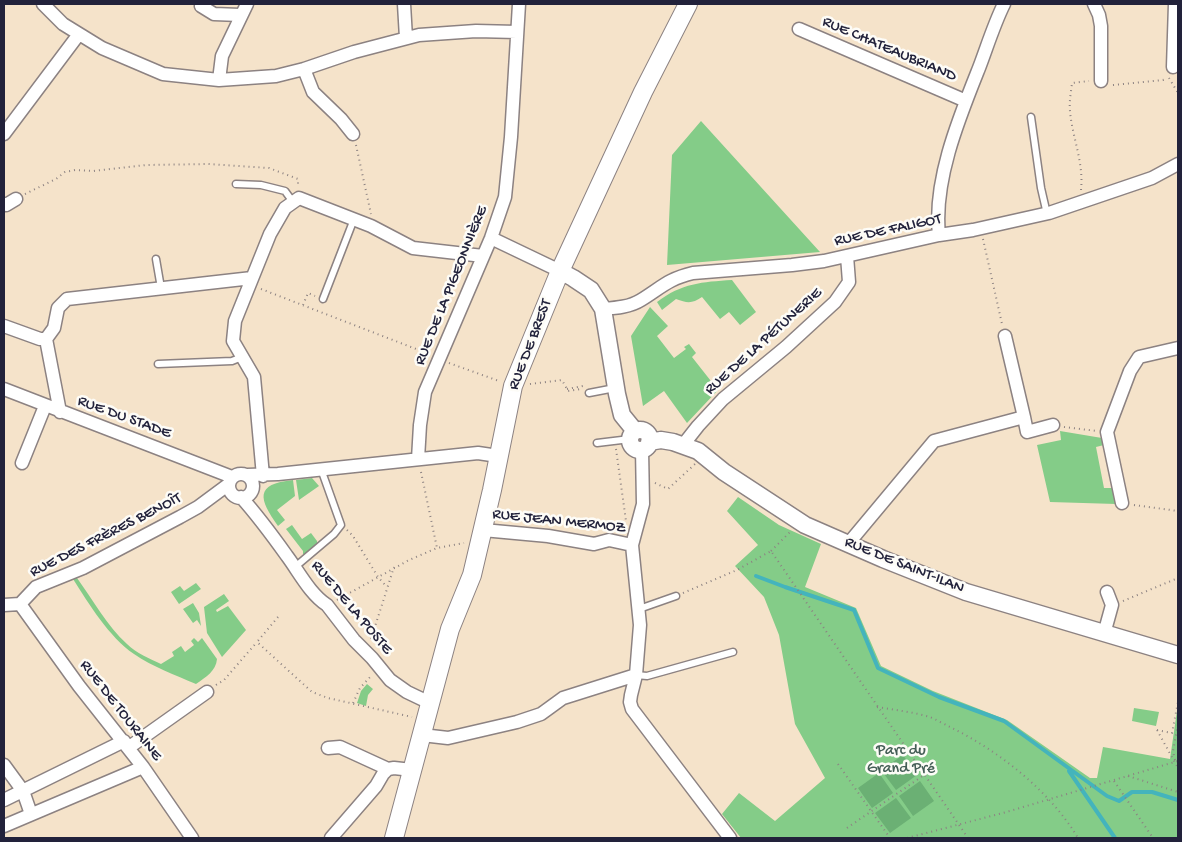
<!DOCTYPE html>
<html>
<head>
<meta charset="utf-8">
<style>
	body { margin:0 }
	#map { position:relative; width:1182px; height:842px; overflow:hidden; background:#f5e3ca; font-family:"Gochi Hand",sans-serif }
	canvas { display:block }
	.frame { position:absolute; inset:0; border:5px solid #22223b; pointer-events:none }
</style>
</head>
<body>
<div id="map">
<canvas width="1182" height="842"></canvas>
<div class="frame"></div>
</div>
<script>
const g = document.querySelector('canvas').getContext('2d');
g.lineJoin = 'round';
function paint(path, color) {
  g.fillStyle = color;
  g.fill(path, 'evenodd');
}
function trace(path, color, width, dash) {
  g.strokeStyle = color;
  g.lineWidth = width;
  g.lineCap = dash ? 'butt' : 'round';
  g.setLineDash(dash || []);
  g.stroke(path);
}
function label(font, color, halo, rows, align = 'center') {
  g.font = font + ' "Gochi Hand",sans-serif';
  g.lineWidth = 5;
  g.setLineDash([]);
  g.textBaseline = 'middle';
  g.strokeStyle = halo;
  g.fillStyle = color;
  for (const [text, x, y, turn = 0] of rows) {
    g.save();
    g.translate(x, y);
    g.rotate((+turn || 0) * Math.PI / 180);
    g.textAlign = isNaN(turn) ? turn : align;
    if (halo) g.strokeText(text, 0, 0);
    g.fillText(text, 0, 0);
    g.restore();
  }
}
const green = new Path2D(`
	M 701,121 L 820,252 L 667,265 L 672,155 Z
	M 732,280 L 756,312 L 740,325 L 729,312 L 720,319 L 702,297 C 692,304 687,303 676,299 L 662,310 L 657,302 C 682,283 702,282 732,280 Z
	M 650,307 L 668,326 L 657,336 L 674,358 L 686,349 L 684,347 L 689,344 L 696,353 L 692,357 L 718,390 L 687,423 L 664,391 L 643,406 L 631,336 Z
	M 1060,431 L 1102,438 L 1104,445 L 1096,447 L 1104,488 L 1112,488 L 1116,504 L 1050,502 L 1037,445 L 1061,440 Z
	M 312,478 L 319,486 L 299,500 L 296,480 Z
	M 293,480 L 295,496 L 277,510 L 285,520 L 278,526 C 259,499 254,484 293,480 Z
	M 738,497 L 779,525 L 821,544 L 805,587 L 856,608 L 881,666 L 933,691 L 1007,720 L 1090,778 L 1097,778 L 1103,747 L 1170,759 L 1178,704 L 1178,838 L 741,838 L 722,814 L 739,793 L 775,821 L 825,778 L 795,724 L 779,635 L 764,597 L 735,566 L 758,545 L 727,511 Z
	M 292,525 L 302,539 L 311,533 L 317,541 L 317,545 L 306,554 L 303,554 L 303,551 L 286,529 Z
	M 77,578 C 93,600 107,626 127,644 C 136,653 150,659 161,664 L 174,656 L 172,652 L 181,646 L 185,652 L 194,645 L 191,641 L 194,638 L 198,642 L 202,638 L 217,659 C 216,671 206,677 196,684 C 175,675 153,667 134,654 C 109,637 89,604 73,579 Z
	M 196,583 L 201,589 L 179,604 L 171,592 L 180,586 L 184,591 Z
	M 224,594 L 229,601 L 216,610 L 217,612 L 228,606 L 246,630 L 222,657 L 207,633 L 204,607 Z
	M 193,603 L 199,613 L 201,626 L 197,620 L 193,623 L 183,609 Z
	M 367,684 L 373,689 L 368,695 L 366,706 L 357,703 L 361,691 Z
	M 1134,708 L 1159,712 L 1156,726 L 1132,721 Z`);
const forest = new Path2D(`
	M 903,755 L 917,775 L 896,790 L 881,770 Z
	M 879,773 L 893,793 L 872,808 L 858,788 Z
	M 920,781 L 934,801 L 913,816 L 899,796 Z
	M 896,798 L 911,818 L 890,833 L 875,813 Z`);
const stream = new Path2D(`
	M 756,576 L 785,587 L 854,610 L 878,668 L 939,697 L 1004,721 L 1107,796 L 1119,801 L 1132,792 L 1152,792 L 1178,800
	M 1069,771 L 1115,838`);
const path = new Path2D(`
	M 1169,78 L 1178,93
	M 1113,85 L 1163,80 L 1167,78
	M 356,145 L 371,214
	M 1081,190 C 1084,162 1072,137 1070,111 C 1069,102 1071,92 1072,83 L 1089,81
	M 25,194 L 56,179 L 65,172 L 75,170 L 93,171 L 146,165 L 208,164 L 269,168 L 298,179 L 298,186
	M 983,239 L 1002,324
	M 261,289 L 429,354
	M 303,305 L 308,293 L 315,296
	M 449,363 L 499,381
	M 530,384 L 562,380 L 568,391 L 581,389
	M 567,389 L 583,386
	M 1064,427 L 1097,431
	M 616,449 L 626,521
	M 421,472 L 437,548
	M 655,483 L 668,489 L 695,464
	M 1134,505 L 1178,511
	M 1178,527 L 1178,545
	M 347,530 L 353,536 L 378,577 L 387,587
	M 771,551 L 791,531
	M 683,593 L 737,570 L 771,551 L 968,838
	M 337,600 L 409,560 L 437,548 L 464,543
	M 1123,601 L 1178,578
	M 278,617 L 257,642 L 312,692 L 328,698 L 412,717
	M 371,639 L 394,567
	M 216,685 L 224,680 L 257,642
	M 353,703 L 360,688 L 371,676
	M 877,707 C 895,710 913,712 930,717 C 937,720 944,724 950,727 C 999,751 1050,791 1078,838
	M 1157,730 L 1172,733 L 1178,702
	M 1157,730 L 1178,768
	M 1175,760 L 1173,751 L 1178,724
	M 838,764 L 890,838
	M 1128,776 L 1178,792
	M 1114,781 L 1153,838
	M 847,828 L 924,775
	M 907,838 L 1003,813 L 1178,761`);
const service = new Path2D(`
	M 1031,117 L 1041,188 L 1047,214
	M 236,184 L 261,185 L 285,191 L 293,202
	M 156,259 L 161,288
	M 323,299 L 354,219
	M 158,364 L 232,361 L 242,357
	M 589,393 L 615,388
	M 597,443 L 630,439
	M 295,567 L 334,534 L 341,525 L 321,469
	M 639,609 L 676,596
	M 636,675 L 647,676 L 733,652`);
const minor = new Path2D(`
	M 43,4 L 63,24 L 102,48 L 163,74 L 219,80 L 276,76 L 304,69 L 354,52 L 419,35 L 476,31 L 517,32
	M 404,4 L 406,38
	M 1094,4 L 1099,15 L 1101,26 L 1101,81
	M 201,6 L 214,14 L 240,15
	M 799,29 L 966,101
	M 1173,67 L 1175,4
	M 304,69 L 313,92 L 341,119 L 353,134
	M 219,80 L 222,56 L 247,4
	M 4,134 L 79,34
	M 4,204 L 6,205 L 16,199
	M 939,235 C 933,181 959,118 979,68 C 987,47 994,24 1004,4
	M 491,238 L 560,271
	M 603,309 C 616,308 630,307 641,300 C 662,287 668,279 693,273 L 792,265 L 824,261 L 939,235 L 973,230 L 1049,213 L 1152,178 L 1178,164
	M 4,326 L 40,339 L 46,339
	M 4,389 L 232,477
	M 60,412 L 46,339 L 54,328 L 58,308 L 67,299 L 252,278
	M 1024,417 L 1027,432 L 1053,425
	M 683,445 L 698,426 L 723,399 L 786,347 L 835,302 L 849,282 L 847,256
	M 642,449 L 643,504 L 632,545 L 640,625 L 636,675 L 631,695 L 630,702 L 632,709 L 730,838
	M 418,459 L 420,425 L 425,392 L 491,238 L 505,197 L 511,137 L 519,4
	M 22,463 L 45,406
	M229 486a12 12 0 1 1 24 0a12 12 0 1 1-24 0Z
	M 247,475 L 278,474 L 478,453 L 498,456
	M 263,476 L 254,377 L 233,341 L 235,321 L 270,234 L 285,208 L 299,198 L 371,226 L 413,248 L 483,256
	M 241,497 C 258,516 272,535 287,556 C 299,572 310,594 327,605 L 354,640 L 372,658 L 390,680 L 407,692 L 430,703
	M 1122,503 L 1107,432 L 1130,371 L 1139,357 L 1178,348
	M 483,530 L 548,536 L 594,544 L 609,540 L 632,545
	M 848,544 L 934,441 L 1024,417 L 1005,336
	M 20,604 L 79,686 L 143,767 L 192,838
	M 4,605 L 20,604 L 36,587 L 83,568 L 180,517 L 198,507 L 229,484
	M 1104,634 L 1112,605 L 1107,592
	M 422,735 L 448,738 L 517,722 L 541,714 L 563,698 L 636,675
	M 128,748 L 207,692
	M 328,748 L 340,747 L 388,769
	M 4,765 L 23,791 L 31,814
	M 4,800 L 124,741
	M 4,826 L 143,767
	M 331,838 L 376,786 L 383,774 L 388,769 L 394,768 L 412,770`);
const tertiary = new Path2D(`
	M 560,271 L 573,278 L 591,290 L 603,309 L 617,394 L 622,415 L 635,431
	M630 440a10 10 0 1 1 20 0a10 10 0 1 1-20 0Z
	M 649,442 L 661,440 L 673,442 L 698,451 L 724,472 L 805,525 L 883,559 L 966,592 L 1178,655`);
const secondary = new Path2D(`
	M 394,838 L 450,629 L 472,575 L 492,490 L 513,386 L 560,271 L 643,92 L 688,4`);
const streetNames = [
	["RUE CHATEAUBRIAND",889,50,23],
	["RUE DE FALIGOT",888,231,-12],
	["RUE DE LA PIGEONNIÈRE",452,286,-68],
	["RUE DE LA PÉTUNERIE",764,342,-42],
	["RUE DE BREST",531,345,-69],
	["RUE DU STADE",124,418,20],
	["RUE JEAN MERMOZ",559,522,6],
	["RUE DES FRÈRES BENOÎT",106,536,-27],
	["RUE DE SAINT-ILAN",904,566,22],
	["RUE DE LA POSTE",351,608,50],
	["RUE DE TOURAINE",120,711,52]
];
const parkNames = [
	["Parc du",901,752],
	["Grand Pré",901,770]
];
paint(green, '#84cc88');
paint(forest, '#6bb074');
trace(stream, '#44b4bc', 4);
trace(service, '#8c8282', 9);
trace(minor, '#8c8282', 15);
trace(tertiary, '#8c8282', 19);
trace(secondary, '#8c8282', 20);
trace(path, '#8c8282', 2, [1, 4]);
trace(service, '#fff', 6);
trace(minor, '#fff', 12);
trace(tertiary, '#fff', 16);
trace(secondary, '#fff', 18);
label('16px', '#22223b', '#fdfcf7', streetNames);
label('16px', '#445e56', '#fdfcf7', parkNames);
</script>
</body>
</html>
